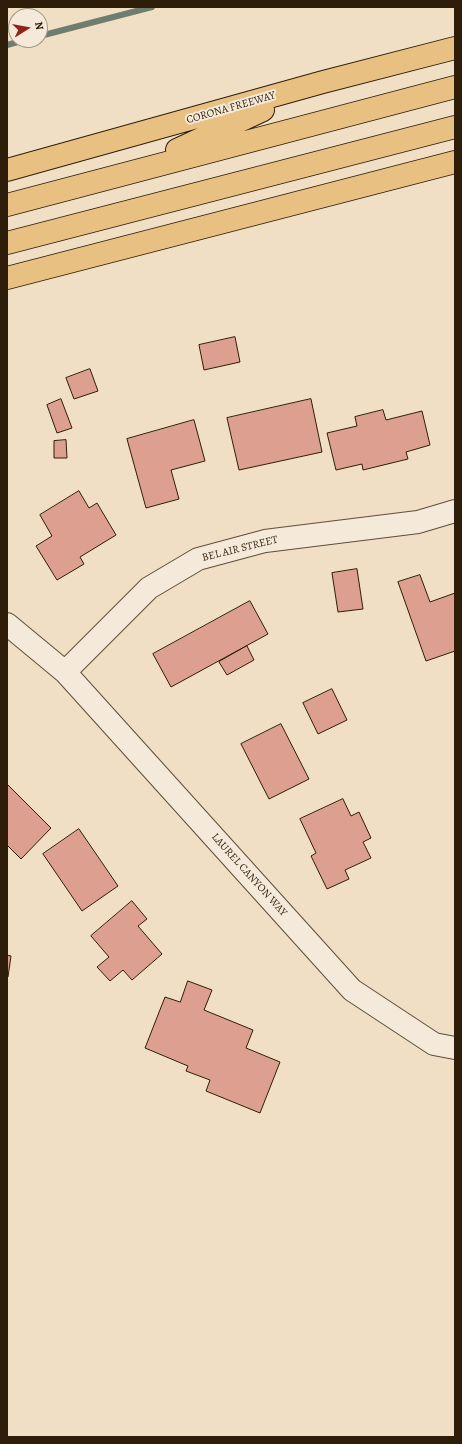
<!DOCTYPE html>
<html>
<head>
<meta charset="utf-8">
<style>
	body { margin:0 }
	#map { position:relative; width:462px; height:1444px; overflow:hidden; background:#f0dfc4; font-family:Alegreya,serif }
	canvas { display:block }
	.frame { position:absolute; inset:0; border:8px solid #2e1d09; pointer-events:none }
	.north { position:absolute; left:8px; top:8px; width:40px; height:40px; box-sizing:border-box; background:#f5ead9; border:1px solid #a59886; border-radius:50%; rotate:79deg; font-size:11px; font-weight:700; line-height:16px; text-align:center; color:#2e1d09 }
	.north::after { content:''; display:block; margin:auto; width:14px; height:18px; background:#8f2418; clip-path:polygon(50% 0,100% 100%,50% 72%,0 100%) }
</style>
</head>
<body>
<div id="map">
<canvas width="462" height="1444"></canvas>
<div class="frame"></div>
<div class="north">N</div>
</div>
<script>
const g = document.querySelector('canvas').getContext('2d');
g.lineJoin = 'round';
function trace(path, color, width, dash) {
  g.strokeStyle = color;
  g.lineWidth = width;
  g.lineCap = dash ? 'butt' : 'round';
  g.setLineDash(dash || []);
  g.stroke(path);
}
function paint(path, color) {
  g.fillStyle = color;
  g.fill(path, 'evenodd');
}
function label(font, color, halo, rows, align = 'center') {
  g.font = font + ' Alegreya,serif';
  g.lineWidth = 4;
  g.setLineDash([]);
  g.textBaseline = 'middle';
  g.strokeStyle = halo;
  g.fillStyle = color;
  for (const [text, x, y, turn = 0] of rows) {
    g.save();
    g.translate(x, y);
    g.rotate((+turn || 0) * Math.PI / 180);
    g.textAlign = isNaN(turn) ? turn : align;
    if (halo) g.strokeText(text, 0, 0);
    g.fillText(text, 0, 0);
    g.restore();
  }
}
const stream = new Path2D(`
	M 40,36 L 152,7
	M 7,45 L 25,40`);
const building = new Path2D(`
	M 235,337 L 240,362 L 204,370 L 199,345 Z
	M 90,369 L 98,391 L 74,399 L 66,378 Z
	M 61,399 L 72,428 L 57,433 L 47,405 Z
	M 311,399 L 322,452 L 239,470 L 227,418 Z
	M 383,410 L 386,420 L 422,411 L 430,445 L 406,452 L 408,459 L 363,470 L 362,464 L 336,470 L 327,433 L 357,426 L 355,417 Z
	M 194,420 L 205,461 L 171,470 L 179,499 L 146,508 L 127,439 Z
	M 66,440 L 67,458 L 54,458 L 54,441 Z
	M 79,491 L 89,508 L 97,503 L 116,535 L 80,557 L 84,564 L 57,580 L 36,546 L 52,536 L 40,515 Z
	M 357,569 L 363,609 L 338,612 L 332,573 Z
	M 420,575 L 430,602 L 455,593 L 455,651 L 426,661 L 398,582 Z
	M 250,601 L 268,634 L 171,687 L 153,654 Z
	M 247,646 L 254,660 L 227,675 L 219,662 Z
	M 332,689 L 347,720 L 318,734 L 303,703 Z
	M 281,724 L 309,779 L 269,799 L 241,744 Z
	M 7,784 L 51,828 L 21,859 L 7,845 Z
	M 343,799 L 351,816 L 359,812 L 371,838 L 363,842 L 371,858 L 345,870 L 349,879 L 327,889 L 311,856 L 316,853 L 300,819 Z
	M 79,829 L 118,886 L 82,911 L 43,854 Z
	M 132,901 L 147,919 L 138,926 L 162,954 L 132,980 L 123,970 L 110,981 L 97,967 L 109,957 L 91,936 Z
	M 7,955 L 11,956 L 8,977 L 7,976 Z
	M 188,981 L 212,990 L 204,1010 L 253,1030 L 246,1048 L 280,1062 L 260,1113 L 206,1091 L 210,1080 L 186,1071 L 188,1066 L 145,1048 L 165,997 L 180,1002 Z`);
const minor = new Path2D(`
	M 7,624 L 65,672 L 352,990 L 434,1044 L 455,1048
	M 65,672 L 149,588 L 198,559 L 265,541 L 418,522 L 455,511`);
const highway = new Path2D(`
	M 177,150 L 263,110
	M 7,170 L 323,82 L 455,48
	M 7,205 L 455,87
	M 7,243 L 455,127
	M 7,278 L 455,162`);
const streetNames = [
	["CORONA FREEWAY",231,108,-16],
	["BEL AIR STREET",240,549,-14],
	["LAUREL CANYON WAY",249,875,48]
];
trace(stream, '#6f7d6e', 6);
paint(building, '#dd9f8f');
trace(building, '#2e1d09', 1);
trace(minor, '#5e4e38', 24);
trace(highway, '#2e1d09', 24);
trace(minor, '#f5ead9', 22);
trace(highway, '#e8c082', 22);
label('11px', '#2e1d09', '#f5ead9', streetNames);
</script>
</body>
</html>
